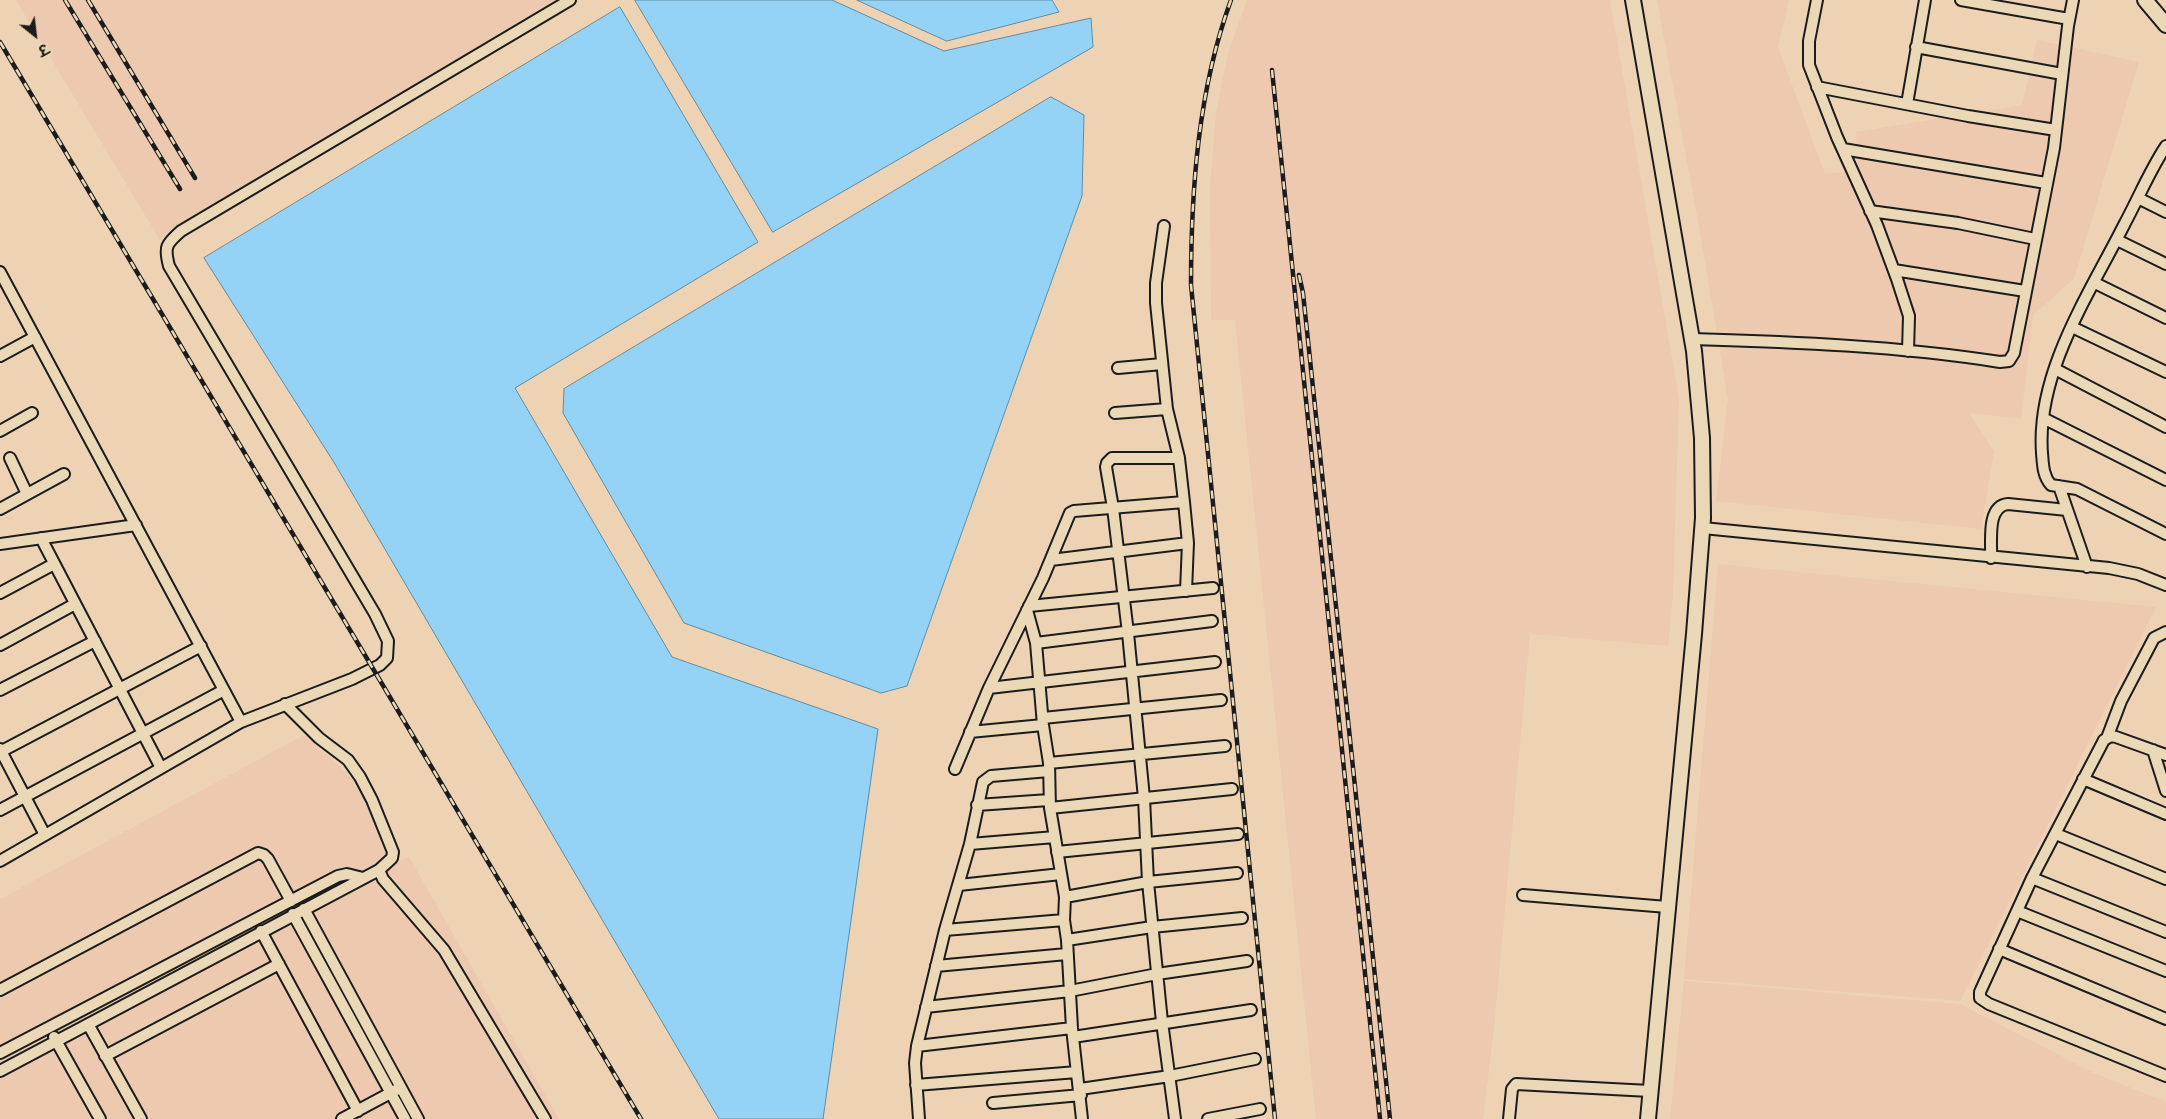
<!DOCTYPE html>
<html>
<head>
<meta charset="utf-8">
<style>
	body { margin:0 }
	#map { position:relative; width:2166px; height:1119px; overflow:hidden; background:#edd3b4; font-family:"Indie Flower","Playpen Sans Deva",sans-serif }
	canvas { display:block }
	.north { position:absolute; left:10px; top:10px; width:50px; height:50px; -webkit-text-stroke:4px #ebd8b6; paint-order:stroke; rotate:151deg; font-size:14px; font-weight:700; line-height:20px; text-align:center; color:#1c1c1c }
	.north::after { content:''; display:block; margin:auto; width:18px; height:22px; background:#1c1c1c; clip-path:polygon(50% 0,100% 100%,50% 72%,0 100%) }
</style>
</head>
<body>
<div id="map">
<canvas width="2166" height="1119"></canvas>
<div class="north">उ</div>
</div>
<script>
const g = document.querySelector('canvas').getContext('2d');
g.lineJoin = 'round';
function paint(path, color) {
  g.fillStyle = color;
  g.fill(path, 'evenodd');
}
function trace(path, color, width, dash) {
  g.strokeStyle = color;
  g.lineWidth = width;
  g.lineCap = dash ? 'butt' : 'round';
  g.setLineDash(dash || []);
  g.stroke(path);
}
const built = new Path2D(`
	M 16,0 L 558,0 L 160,240 Z
	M 1247,0 L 1610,0 L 1679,399 L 1673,594 L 1668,646 L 1530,634 L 1494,1028 L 1483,1119 L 1316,1119 L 1235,320 L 1211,320 L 1210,185 L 1216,113 L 1228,53 Z
	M 1657,0 L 1789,0 L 1778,47 L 1825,174 L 1858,170 L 1856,132 L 2022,105 L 2037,40 L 2139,62 L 2074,279 L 2033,315 L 2021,419 L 1969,413 L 1994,451 L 1981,529 L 1716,501 L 1728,400 L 1702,243 Z
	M 1718,564 L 2156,607 L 1960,1001 L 1684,979 Z
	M 304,735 L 358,783 L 391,866 L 409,857 L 559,1119 L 0,1119 L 0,899 Z
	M 1684,981 L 1960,1004 L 2094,1073 L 2166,1102 L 2166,1119 L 1670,1119 Z`);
const water = new Path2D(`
	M 635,0 L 832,0 L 944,51 L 1091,18 L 1093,47 L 773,232 Z
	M 857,0 L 1052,0 L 1059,12 L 947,41 Z
	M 620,7 L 758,242 L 515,388 L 672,657 L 878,729 L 823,1119 L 719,1119 L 335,464 L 204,258 Z
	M 1051,97 L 1084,115 L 1082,196 L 907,686 L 881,693 L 684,623 L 563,413 L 564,389 Z`);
const minor = new Path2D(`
	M 1817,0 L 1809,41 L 1809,65 L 1837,137 L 1877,225 L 1897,279 L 1909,316 L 1908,351
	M 1961,0 L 2069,19
	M 1916,47 L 2062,74
	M 1817,87 L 1968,116 L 2056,130
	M 1907,104 L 1925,0
	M 2166,146 C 2150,170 2139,197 2125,223 C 2090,293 2036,372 2042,453 C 2043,465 2043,476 2051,485 L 2077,489 L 2166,534
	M 1843,149 L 2046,183
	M 2138,198 L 2166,212
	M 1870,211 L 1958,223 L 2035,239
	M 1164,226 L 1156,283 L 1156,303 L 1167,409 L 1179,458 L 1184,502 L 1188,543 L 1186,591
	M 2117,240 L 2166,264
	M 1894,270 L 2025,291
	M 0,272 L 241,722
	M 2095,283 L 2166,318
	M 2072,327 L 2166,372
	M 1692,339 C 1795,342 1898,346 2000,362 L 2009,361 L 2014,353 L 2054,148 L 2068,26 L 2073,0
	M 0,356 L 35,337
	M 1118,368 L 1162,364
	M 2055,369 L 2166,427
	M 1115,413 L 1167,409
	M 2043,418 L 2166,480
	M 0,431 L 32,413
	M 10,458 L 27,494
	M 2059,486 L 2087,567
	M 0,509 L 64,474
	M 1703,528 L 2109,568 L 2138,574 L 2166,585
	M 41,538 L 161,768
	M 0,544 L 136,525
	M 1991,558 C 1992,542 1986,506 2008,504 L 2067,510
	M 1051,560 L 1188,543
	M 0,593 L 54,564
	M 1029,606 L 1213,588
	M 1027,610 L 1036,643 L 1043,725 L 1049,763 L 1050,808 L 1065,897 L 1064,920 L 1067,940 L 1072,1028 L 1082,1119
	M 1036,643 L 1212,621
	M 0,645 L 75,604
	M 989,688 L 1215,662
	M 0,690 L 95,641
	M 285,704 L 319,738 L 348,760 L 360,777 L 372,800 L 393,852 L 392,858 L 379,870 L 383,879 L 444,950 L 545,1119
	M 1043,718 L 1221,700
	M 970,732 L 1043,725
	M 2107,738 L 2121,701 L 2154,638 L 2166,632
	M 0,749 L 45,835
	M 2153,750 L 2166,791
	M 0,752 L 201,646
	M 2166,755 L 2116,737 L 2111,736 L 2104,740 L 2032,878 L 1980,992 L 1980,998 L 1989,1004 L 2166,1076
	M 1049,763 L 1225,746
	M 955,769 L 989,688 L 1043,578 L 1070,513 L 1074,511 L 1184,502
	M 2083,779 L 2166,814
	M 977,805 L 1049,800
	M 1050,808 L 1232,789
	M 0,810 L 224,690
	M 2056,834 L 2166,879
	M 970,844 L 1055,837
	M 1057,852 L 1238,834
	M 0,861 L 241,722 L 352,679 L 380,665 L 387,658 L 388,641 L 375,614 L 169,266 C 164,247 166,244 181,231 L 570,0
	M 2032,878 L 2166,932
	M 959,885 L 1061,874
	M 1523,895 L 1667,907
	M 1065,897 L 1148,882 L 1237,873
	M 304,909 L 418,1119
	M 2017,911 L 2166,971
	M 293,914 L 405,1119
	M 945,930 L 1064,920
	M 261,931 L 358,1111
	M 1067,940 L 1152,927 L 1242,918
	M 1999,949 L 2166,1019
	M 936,966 L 1067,954
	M 0,990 L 258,853 L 264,855 L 268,859 L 291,901
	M 926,1007 L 1070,991 L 1157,974 L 1247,961
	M 88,1024 L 141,1119
	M 54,1037 L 100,1119
	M 1073,1037 L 1251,1010
	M 917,1046 L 1072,1028
	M 0,1053 L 338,876 L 347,874 L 363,878
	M 105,1056 L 279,964
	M 0,1071 L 379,870
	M 916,1085 L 1077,1072
	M 1080,1089 L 1170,1076 L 1255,1059
	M 993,1103 L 1081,1095
	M 342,1119 L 396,1090
	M 919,1119 L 915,1063 L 917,1046 L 945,930 L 970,844 L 983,782 L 991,776 L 1049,771
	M 1175,1119 L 1162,1022 L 1148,882 L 1144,798 L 1128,633 L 1113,508 L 1106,467 L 1107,463 L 1112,458 L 1179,458
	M 1208,1119 L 1260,1109
	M 1509,1119 L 1512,1089 L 1516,1084 L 1650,1091`);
const major = new Path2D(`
	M 1633,0 L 1694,351 L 1702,438 L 1703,518 L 1694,634 L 1648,1119
	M 2145,0 L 2166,25`);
const rail = new Path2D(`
	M 65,0 L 180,189
	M 88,0 L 195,178
	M 1231,0 C 1198,90 1191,190 1191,285 L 1275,1119
	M 0,42 L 641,1119
	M 1272,70 L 1380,1119
	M 1299,275 L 1303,293 L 1390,1119`);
paint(built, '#ecc9af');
paint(water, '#94d3f5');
trace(water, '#648a9e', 1);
trace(minor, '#1c1c1c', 14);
trace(major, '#1c1c1c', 18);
trace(minor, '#ebd8b6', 10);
trace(major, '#ebd8b6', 14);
trace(rail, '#1c1c1c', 4.5);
trace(rail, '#ebd8b6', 2.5, [8]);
</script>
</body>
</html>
